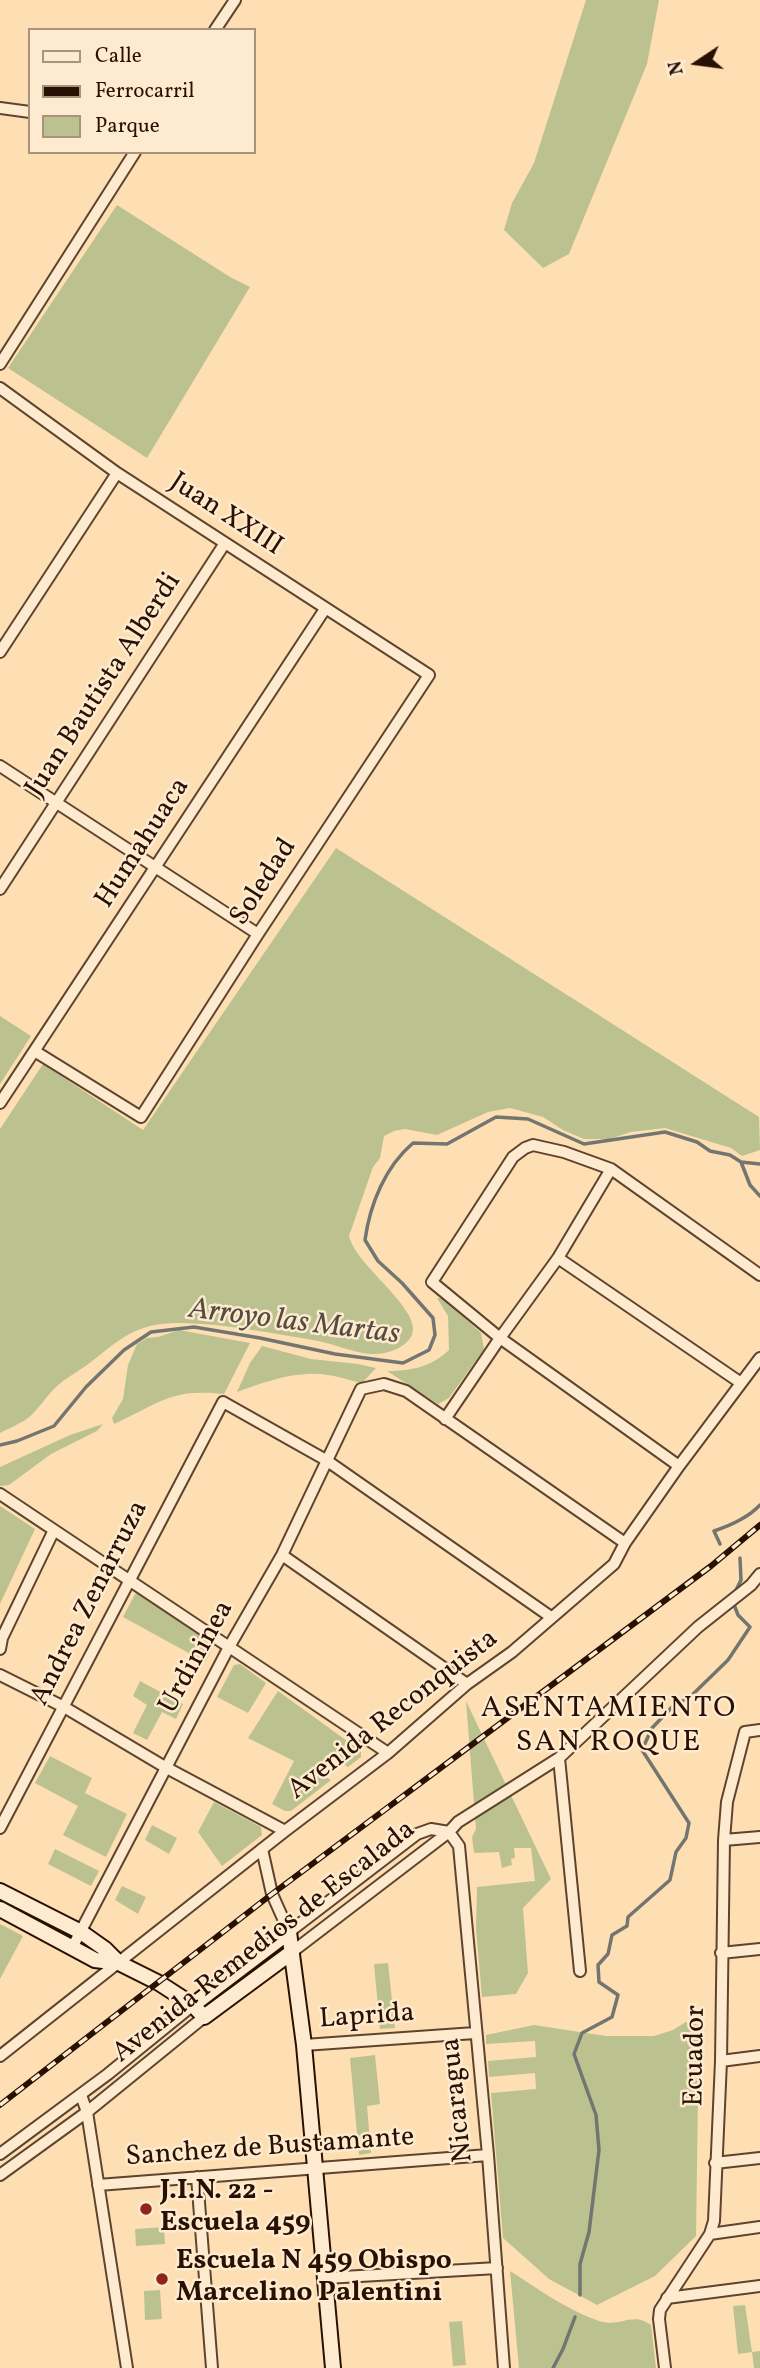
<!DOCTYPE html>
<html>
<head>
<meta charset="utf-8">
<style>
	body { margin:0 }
	#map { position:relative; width:760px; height:2368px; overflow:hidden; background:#fedfb3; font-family:Vollkorn,serif }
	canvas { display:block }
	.legend { position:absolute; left:28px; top:28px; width:228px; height:126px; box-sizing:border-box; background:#feeace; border:2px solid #a8937d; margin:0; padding:9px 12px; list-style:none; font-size:21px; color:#281003 }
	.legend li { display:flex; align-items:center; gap:14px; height:35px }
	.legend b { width:35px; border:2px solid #a8937d }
	.north { position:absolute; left:662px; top:28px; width:70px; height:70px; -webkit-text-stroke:5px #feeace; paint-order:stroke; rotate:257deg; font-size:19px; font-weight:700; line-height:28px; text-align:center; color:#281003 }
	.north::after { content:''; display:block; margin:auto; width:24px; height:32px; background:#281003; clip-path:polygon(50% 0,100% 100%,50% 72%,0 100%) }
</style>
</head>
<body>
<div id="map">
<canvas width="760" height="2368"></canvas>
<ul class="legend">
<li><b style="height:9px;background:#feeace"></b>Calle</li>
<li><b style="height:9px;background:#281003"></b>Ferrocarril</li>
<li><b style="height:19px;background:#bbc290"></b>Parque</li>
</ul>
<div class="north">N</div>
</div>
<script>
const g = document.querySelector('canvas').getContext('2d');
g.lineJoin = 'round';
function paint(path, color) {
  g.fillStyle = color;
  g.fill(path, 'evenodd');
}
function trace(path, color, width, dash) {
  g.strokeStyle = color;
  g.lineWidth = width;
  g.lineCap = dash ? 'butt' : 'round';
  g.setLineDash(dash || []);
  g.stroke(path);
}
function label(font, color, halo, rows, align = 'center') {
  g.font = font + ' Vollkorn,serif';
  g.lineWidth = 5;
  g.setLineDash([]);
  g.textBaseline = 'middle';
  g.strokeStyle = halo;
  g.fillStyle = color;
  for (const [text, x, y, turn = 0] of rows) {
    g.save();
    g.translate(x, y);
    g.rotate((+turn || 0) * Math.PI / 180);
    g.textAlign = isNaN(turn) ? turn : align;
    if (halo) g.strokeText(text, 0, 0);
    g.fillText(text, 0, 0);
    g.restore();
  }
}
const green = new Path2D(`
	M 586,0 L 659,0 L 647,64 L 569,254 L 543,268 L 504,230 L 512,203 L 534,163 Z
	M 117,205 L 230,277 L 250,287 L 147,458 L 8,368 Z
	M 336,848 L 759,1117 L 760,1150 L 742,1156 L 731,1148 L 665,1128 L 631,1132 L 609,1139 L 584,1139 L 563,1130 L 543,1117 L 510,1108 L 488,1112 L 437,1135 L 405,1129 L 394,1131 L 384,1136 L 380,1158 L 373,1167 L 349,1236 C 355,1265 423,1310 412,1335 C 405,1349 385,1355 370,1354 C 351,1352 332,1343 313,1340 C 269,1333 227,1324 182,1323 C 135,1322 121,1339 87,1365 C 77,1372 66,1378 57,1386 C 46,1396 39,1409 28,1418 C 20,1424 9,1428 0,1433 L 0,1129 L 43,1064 L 143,1130 Z
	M 0,1016 L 31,1036 L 0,1084 Z
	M 437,1298 L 443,1298 L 481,1333 L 484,1349 L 449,1398 L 438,1404 L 387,1371 C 411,1371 431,1367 449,1350 L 448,1316 Z
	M 179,1330 L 250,1343 L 224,1394 C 170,1388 160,1403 114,1424 L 112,1418 L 123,1399 L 128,1365 L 137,1344 L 147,1338 L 158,1337 Z
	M 262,1346 L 311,1359 L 358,1364 L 376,1368 L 362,1383 C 345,1379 326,1372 307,1374 C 283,1375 259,1384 237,1392 L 250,1363 Z
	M 103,1424 L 97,1431 L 51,1454 L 9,1485 L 0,1486 L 0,1467 L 70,1435 Z
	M 0,1506 L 35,1529 L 0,1604 Z
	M 142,1593 L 210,1643 L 212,1649 L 205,1662 L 123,1617 L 135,1594 Z
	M 240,1664 L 266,1683 L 248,1713 L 217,1697 L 234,1665 Z
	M 140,1681 L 183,1704 L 176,1719 L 162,1712 L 147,1740 L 133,1733 L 147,1705 L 133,1696 Z
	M 278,1691 L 361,1751 L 361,1757 L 348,1767 L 331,1755 L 318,1773 L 331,1780 L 291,1811 L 285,1811 L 272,1804 L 294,1761 L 248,1738 Z
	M 466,1701 L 551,1879 L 523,1908 L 528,1973 L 516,1994 L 482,1997 L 476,1929 L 477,1887 L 535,1881 L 531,1848 L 514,1848 L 515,1858 L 511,1859 L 512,1865 L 502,1868 L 499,1852 L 474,1853 L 472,1837 L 476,1829 Z
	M 50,1756 L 92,1778 L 85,1793 L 127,1814 L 106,1857 L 63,1835 L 78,1806 L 35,1783 Z
	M 214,1802 L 261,1827 L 262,1835 L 222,1866 L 198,1832 Z
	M 152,1825 L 177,1838 L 169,1854 L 145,1840 Z
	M 55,1849 L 99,1871 L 91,1886 L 48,1864 Z
	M 122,1886 L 146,1897 L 138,1914 L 115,1900 Z
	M 0,1924 L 23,1936 L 0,1979 Z
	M 388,1963 L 395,2028 L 380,2029 L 374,1964 Z
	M 686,2022 L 699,2025 L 696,2236 L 655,2276 L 597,2305 L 549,2279 L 503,2238 L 491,2093 L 536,2089 L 535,2073 L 489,2077 L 488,2061 L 536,2057 L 535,2041 L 486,2044 L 486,2035 L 534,2025 L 606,2036 L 654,2036 L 673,2030 Z
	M 375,2055 L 380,2104 L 367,2106 L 371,2153 L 359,2155 L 350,2058 Z
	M 164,2227 L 165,2244 L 136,2246 L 135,2229 Z
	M 510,2271 C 538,2289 567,2310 599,2321 C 621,2328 632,2311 651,2325 L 656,2368 L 519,2368 Z
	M 160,2290 L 162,2319 L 145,2320 L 144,2291 Z
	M 745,2305 L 752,2352 L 760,2351 L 760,2368 L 754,2368 L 752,2352 L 738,2354 L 733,2306 Z
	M 462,2321 L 466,2365 L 453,2366 L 449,2322 Z`);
const stream = new Path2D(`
	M 741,1162 L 750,1185 L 760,1196
	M 0,1445 L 17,1441 L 54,1426 L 86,1387 L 124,1350 L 151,1332 L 194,1327 L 260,1338 L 335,1354 L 403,1363 L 429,1350 L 435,1335 L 433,1318 L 402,1283 L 378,1261 L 365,1240 C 370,1204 385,1167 413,1143 L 447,1144 L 496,1117 L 528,1119 L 584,1144 L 665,1132 L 697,1142 L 710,1151 L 730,1155 L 741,1162 L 760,1164
	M 720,1544 L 714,1531 C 732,1525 748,1518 760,1505
	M 735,1592 L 741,1580 L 740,1558
	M 580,2295 L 580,2264 L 589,2232 L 599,2150 L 596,2115 L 574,2054 L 582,2033 L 612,2017 L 618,1995 L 599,1982 L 598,1965 L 608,1954 L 612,1935 L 627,1926 L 628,1917 L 670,1880 L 676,1852 L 686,1838 L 689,1823 L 642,1750 L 652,1728 L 675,1704 L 689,1698 L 728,1660 L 750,1627 L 738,1615 L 733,1602
	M 553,2368 L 563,2349 L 575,2317`);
const street = new Path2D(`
	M 215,30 L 235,0
	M 0,108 L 30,112
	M 0,364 L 135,152
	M 0,388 L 117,473 L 429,675 L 258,934 L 141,1117 L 36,1052
	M 0,652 L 117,473
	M 0,766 L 258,934
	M 0,889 L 225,543
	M 0,1103 L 325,609
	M 558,1258 L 741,1383
	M 445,1419 L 500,1338 L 558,1258 L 611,1169
	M 679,1466 L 500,1338 L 432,1282 L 513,1157 L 525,1148 L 533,1145 L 564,1152 L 611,1169 L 760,1275
	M 0,1494 L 388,1753
	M 282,1555 L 467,1684
	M 0,1649 L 2,1638 L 54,1530
	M 0,1675 L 64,1707 L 165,1767 L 285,1831
	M 559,1758 L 580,1971
	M 0,1828 L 223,1402 L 326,1460 L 551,1617
	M 449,1832 L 459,1846 L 488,2155 L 504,2368
	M 724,1840 L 760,1837
	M 262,1849 L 272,1894 L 289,1932 L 417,1834 L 431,1829 L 449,1832
	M 72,1948 L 229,1647 L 282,1555 L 361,1389 L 384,1384 L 406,1391 L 625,1543
	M 292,1952 L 449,1832 L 458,1822 L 559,1758 L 698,1627 L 751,1585 L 760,1574
	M 721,1953 L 760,1949
	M 304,2045 L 475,2033
	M 0,2056 L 285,1831 L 388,1753 L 467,1684 L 512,1652 L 614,1564 L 625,1543 L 679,1466 L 760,1358
	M 721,2061 L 760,2056
	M 81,2095 L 87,2112 L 127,2368
	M 0,2154 L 108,2074 L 193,2005
	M 715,2163 L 760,2158
	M 0,2175 L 87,2112 L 204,2017
	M 197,2177 L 212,2368
	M 98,2185 L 488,2155
	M 710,2234 L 760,2227
	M 326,2278 L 497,2268
	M 667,2298 L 760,2286
	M 665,2368 L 659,2319 L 660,2310 L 710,2234 L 714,2221 L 721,2061 L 724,1840 L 727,1802 L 745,1732 L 760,1730`);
const secondary = new Path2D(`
	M 0,1891 L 81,1932 L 105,1949 L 119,1963 L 159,1983 L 193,2005 L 204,2017 L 292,1952
	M 0,1909 L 95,1960 L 119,1963
	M 193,2005 L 289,1932 L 304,2045 L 333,2368`);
const rail = new Path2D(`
	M 0,2105 L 272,1894 L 711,1566 L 760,1525`);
const markers = [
	[146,2209,7,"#8f2418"],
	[162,2279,7,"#8f2418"]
];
const streetNames = [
	["Juan XXIII",225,516,33],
	["Juan Bautista Alberdi",105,686,-57],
	["Humahuaca",144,844,-57],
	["Soledad",265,883,-57],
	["Andrea Zenarruza",91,1604,-63],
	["Urdininea",198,1658,-61],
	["Avenida Reconquista",394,1716,-38],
	["Avenida Remedios de Escalada",265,1943,-38],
	["Laprida",367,2018,-4],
	["Ecuador",697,2056,-89],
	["Nicaragua",459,2100,-96],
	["Sanchez de Bustamante",270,2149,-4]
];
const poiNames = [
	["J.I.N. 22 -",160,2193],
	["Escuela 459",160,2225],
	["Escuela N 459 Obispo",176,2263],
	["Marcelino Palentini",176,2295]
];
const waterNames = [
	["Arroyo las Martas",294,1324,7]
];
const neighbourhoodNames = [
	["ASENTAMIENTO",609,1710],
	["SAN ROQUE",609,1744]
];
paint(green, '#bbc290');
trace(stream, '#737670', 3.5);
trace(street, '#5e442f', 14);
trace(secondary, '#281003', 18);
trace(street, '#feeace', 10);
trace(secondary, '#feeace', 14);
trace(rail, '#281003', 6);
trace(rail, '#feeace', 3.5, [10]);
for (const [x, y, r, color] of markers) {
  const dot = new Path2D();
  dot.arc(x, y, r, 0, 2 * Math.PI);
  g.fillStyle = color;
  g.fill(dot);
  trace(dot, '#feeace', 2.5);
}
label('28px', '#281003', '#feeace', streetNames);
label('bold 28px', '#281003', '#feeace', poiNames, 'left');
label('italic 30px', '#544c42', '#feeace', waterNames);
g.letterSpacing = '2px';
label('30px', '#281003', '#feeace', neighbourhoodNames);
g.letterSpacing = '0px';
</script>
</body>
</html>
